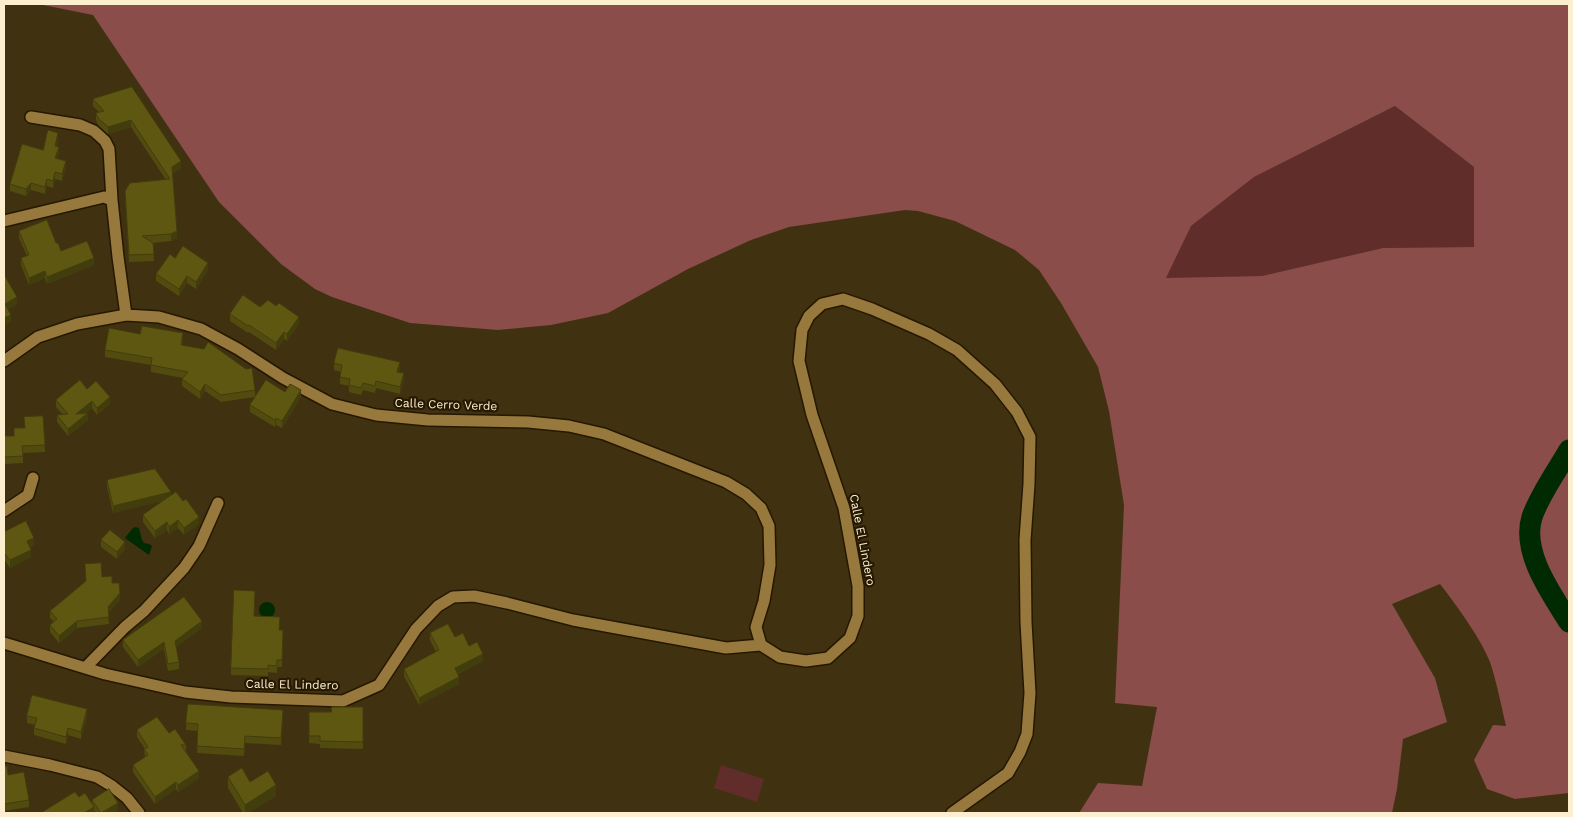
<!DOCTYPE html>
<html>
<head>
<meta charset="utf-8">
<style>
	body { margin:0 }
	#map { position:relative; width:1573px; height:817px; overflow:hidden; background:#403111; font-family:"Work Sans",sans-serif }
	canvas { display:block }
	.frame { position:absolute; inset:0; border:5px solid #feeed0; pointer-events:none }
</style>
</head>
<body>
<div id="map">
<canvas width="1573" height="817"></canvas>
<div class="frame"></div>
</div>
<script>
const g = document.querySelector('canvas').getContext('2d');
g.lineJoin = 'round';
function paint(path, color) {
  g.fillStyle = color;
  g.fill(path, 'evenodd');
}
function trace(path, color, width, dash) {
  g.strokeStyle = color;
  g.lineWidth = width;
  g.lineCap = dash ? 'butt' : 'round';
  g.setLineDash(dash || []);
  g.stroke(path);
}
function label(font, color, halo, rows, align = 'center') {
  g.font = font + ' "Work Sans",sans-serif';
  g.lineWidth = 4.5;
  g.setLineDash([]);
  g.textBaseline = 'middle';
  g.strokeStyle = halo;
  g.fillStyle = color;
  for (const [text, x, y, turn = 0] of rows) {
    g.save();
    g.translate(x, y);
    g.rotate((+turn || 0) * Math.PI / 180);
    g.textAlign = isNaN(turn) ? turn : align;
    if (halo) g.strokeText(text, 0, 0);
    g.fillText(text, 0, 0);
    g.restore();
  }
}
const green = new Path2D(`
	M 1395,106 L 1474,167 L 1474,247 L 1383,248 L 1262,276 L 1165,279 L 1191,226 L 1254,177 Z
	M 721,765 L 764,779 L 757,802 L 714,788 Z`);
const forest = new Path2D(`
	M 38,4 L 1569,4 L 1569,793 L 1515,799 L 1487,789 L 1474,760 L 1493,725 L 1506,726 C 1501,705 1497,683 1490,662 C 1480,637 1456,605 1440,584 L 1392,604 L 1435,678 L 1447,722 L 1403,739 L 1397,789 L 1392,813 L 1079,813 L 1098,783 L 1142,786 L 1157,707 L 1115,703 L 1124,505 L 1109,411 L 1098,367 L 1061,303 L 1039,270 L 1015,250 L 955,221 L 918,211 L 905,210 L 789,227 L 751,240 L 688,269 L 608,313 L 551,325 L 498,330 L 410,323 L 332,297 L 315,289 L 281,264 L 219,202 L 93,15 ZM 1395,106 L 1474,167 L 1474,247 L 1383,248 L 1262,276 L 1166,278 L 1191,226 L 1254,177 Z`);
const water = new Path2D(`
	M 135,527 L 139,528 L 142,540 L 144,543 L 149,544 L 152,546 L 149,555 L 125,538 L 132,529 Z
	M259 610a8 8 0 1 1 16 0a8 8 0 1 1-16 0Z`);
const river = new Path2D(`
	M 1569,450 C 1557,471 1540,494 1532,517 C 1521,552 1551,593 1569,622`);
const minor = new Path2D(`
	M 31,117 L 80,125 L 94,131 L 105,141 L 109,149 L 112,200 L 118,257 L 126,315
	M 4,221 L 104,197 L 112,200
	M 4,361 L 38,337 L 77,324 L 126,315 L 159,317 L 201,329 L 238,349 L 283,378 L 332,404 L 376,415 L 428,420 L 528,422 L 569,426 L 604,434 L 726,482 L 746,494 L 761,508 L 769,526 L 770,565 L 764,601 L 756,627 L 761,645
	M 4,511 L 28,495 L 33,478
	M 4,643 L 105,674 L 185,692 L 231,697 L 343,701 L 379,685 L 416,629 L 438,606 L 453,597 L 474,596 L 507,603 L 573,620 L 726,648 L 761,645 L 780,657 L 806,661 L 828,658 L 850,638 L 858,616 L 858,586 L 844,508 L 812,415 L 799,361 L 802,330 L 809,316 L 822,304 L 843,299 L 872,309 L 929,334 L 957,350 L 995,384 L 1017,412 L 1030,437 L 1029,484 L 1025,540 L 1026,622 L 1030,693 L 1027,734 L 1020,752 L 1008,773 L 952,813
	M 86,667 L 125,627 L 144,611 L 184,568 L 199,546 L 218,503
	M 4,756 L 50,765 L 97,777 L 112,786 L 127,798 L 139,813`);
const wall = new Path2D(`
	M 132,87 L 181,168 L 172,174 L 177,238 L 171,241 L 152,243 L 153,243 L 154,261 L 129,262 L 125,191 L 166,180 L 131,127 L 108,134 L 98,125 L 96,120 L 96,113 L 99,112 L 93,106 L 93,99 Z
	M 58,140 L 57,146 L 59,154 L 57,159 L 66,168 L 62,181 L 55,179 L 53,188 L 47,186 L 45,194 L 31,190 L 26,196 L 10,191 L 10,184 L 43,150 Z
	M 19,231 L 56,243 L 61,251 L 94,265 L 47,284 L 45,278 L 29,285 L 21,265 L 21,258 L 27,256 L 19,238 Z
	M 175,258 L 208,270 L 196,289 L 187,283 L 179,296 L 156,281 L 156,274 Z
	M 260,307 L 299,324 L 287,341 L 284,339 L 276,350 L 249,332 L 248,333 L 230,321 L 230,314 Z
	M 140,334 L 183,340 L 182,345 L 255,390 L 255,397 L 221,402 L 205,391 L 200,399 L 182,386 L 182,379 L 183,378 L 151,372 L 151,365 L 105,357 L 105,350 Z
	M 334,363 L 400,369 L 399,372 L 404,380 L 400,394 L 376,388 L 375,393 L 363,390 L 361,395 L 349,392 L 349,386 L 340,384 L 340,377 L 341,372 L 334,370 Z
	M 87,389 L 110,404 L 97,415 L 92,408 L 85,413 L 88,420 L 68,436 L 57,422 L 57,415 L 63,415 L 56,407 L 56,400 Z
	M 285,392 L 301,397 L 282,428 L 276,425 L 275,427 L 250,412 L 250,405 Z
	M 43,416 L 45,452 L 23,453 L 23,463 L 4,464 L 4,436 L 14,436 L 25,428 Z
	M 107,480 L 171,495 L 199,524 L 184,535 L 178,528 L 169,534 L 167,530 L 155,538 L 143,522 L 143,515 L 162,501 L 113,513 L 107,487 Z
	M 4,532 L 34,545 L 30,547 L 31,557 L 10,568 L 5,561 Z
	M 101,540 L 125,549 L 117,559 L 101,547 Z
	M 85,564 L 102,577 L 112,583 L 120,600 L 108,613 L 109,624 L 77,628 L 59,643 L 50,632 L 50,625 L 54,622 L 50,618 L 50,611 L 86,581 Z
	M 255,616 L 280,630 L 283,630 L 282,667 L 277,667 L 277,673 L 268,672 L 268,676 L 231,675 L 231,668 Z
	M 202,628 L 176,647 L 179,662 L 179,669 L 168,671 L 164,649 L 138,667 L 123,647 L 123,640 Z
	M 430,633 L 455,637 L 469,646 L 483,661 L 458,674 L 459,684 L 419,705 L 404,676 L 404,669 L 436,652 L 430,640 Z
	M 363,707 L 363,749 L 320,748 L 320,744 L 309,743 L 309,712 L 331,712 Z
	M 27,716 L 87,716 L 81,739 L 68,735 L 66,744 L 34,735 L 34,728 L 35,725 L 27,723 Z
	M 283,717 L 281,745 L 245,743 L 244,756 L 197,753 L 198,731 L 186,730 L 186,723 Z
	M 137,730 L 169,733 L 186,745 L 186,752 L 199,778 L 178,792 L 176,789 L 155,804 L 133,772 L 133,765 L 145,757 L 144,749 L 145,749 L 137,737 Z
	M 4,767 L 8,775 L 29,800 L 29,807 L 4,811 Z
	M 228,777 L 250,782 L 276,796 L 248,813 L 243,813 L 228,788 Z
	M 79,797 L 92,804 L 92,800 L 118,810 L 112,813 L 96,813 L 94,810 L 94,813 Z`);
const shadedWall = new Path2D(`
	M 131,120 L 131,127 L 108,134 L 108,127 Z
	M 58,133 L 58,140 L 55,153 L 55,146 Z
	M 59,147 L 59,154 L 55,165 L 55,158 Z
	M 66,161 L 66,168 L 62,181 L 62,174 Z
	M 181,161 L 181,168 L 172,174 L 172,167 Z
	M 55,172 L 55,179 L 53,188 L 53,181 Z
	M 47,179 L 47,186 L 45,194 L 45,187 Z
	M 31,183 L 31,190 L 26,196 L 26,189 Z
	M 177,231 L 177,238 L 171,241 L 171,234 Z
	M 94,258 L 94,265 L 47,284 L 47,277 Z
	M 208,263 L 208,270 L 196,289 L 196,282 Z
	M 45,271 L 45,278 L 29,285 L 29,278 Z
	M 187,276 L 187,283 L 179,296 L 179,289 Z
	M 17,297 L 17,305 L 5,311 L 5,304 Z
	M 11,315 L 11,322 L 4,325 L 4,318 Z
	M 299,317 L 299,324 L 287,341 L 287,334 Z
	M 284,332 L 284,339 L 276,350 L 276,343 Z
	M 400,362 L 400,369 L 397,379 L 397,372 Z
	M 404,373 L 404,380 L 400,394 L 400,387 Z
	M 205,384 L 205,391 L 200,399 L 200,392 Z
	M 301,390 L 301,397 L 282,428 L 282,421 Z
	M 110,397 L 110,404 L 97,415 L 97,408 Z
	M 92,401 L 92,408 L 76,421 L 76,414 Z
	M 88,413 L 88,420 L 68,436 L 68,429 Z
	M 276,418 L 276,425 L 275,427 L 275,420 Z
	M 171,492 L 171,499 L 113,513 L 113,506 Z
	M 199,517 L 199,524 L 184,535 L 184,528 Z
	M 178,520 L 178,528 L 169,534 L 169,527 Z
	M 167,522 L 167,530 L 155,538 L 155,531 Z
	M 34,538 L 34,545 L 27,548 L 27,541 Z
	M 125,542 L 125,549 L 117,559 L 117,552 Z
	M 31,550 L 31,557 L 10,568 L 10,560 Z
	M 120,593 L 120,600 L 108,614 L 108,607 Z
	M 77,621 L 77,628 L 59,643 L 59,636 Z
	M 202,621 L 202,628 L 175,648 L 175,641 Z
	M 164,642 L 164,649 L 138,667 L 138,660 Z
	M 483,654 L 483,661 L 455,675 L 455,668 Z
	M 459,677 L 459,684 L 419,705 L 419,698 Z
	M 87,709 L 87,716 L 81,739 L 81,732 Z
	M 68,728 L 68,735 L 66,744 L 66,737 Z
	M 199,771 L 199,778 L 178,792 L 178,785 Z
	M 176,782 L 176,789 L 155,804 L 155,797 Z
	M 276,785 L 276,796 L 248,813 L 245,813 L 245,805 Z
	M 118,803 L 118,810 L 112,813 L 102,813 Z
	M 94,807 L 94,813 L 84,813 Z`);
const building = new Path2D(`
	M 132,87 L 181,161 L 172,167 L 177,231 L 171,234 L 142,236 L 153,243 L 154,254 L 129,255 L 125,191 L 130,183 L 170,179 L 131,120 L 108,127 L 98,118 L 96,113 L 104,111 L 93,99 Z
	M 48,130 L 58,133 L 55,146 L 59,147 L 55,158 L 66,161 L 62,174 L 55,172 L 53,181 L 47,179 L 45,187 L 31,183 L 26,189 L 10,184 L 22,144 L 43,150 Z
	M 47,220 L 56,243 L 58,243 L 61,251 L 87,241 L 94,258 L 47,277 L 45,271 L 29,278 L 21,258 L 29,255 L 19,231 Z
	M 183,246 L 208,263 L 196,282 L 187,276 L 179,289 L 156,274 L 170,254 L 175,258 Z
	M 5,276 L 17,297 L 5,304 L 11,315 L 4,318 L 4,277 Z
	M 243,295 L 260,307 L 268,300 L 276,306 L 279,303 L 299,317 L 287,334 L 284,332 L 276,343 L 249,325 L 248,326 L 230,314 Z
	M 142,326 L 183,333 L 181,345 L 204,349 L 208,342 L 246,369 L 252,368 L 255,390 L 221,395 L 205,384 L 200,392 L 182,379 L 188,372 L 151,365 L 152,358 L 105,350 L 109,328 L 140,334 Z
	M 338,348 L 400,362 L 397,372 L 404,373 L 400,387 L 376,381 L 375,386 L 363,383 L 361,388 L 349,385 L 350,379 L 340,377 L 342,365 L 334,363 Z
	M 80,380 L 87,389 L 96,381 L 110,397 L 97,408 L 92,401 L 76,414 L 88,413 L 68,429 L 57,415 L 68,414 L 56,400 Z
	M 266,380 L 285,392 L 290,384 L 301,390 L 282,421 L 276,418 L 275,420 L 250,405 Z
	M 43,416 L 45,445 L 22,446 L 23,456 L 4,457 L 4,436 L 14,436 L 14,428 L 25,428 L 24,417 Z
	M 155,469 L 171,492 L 113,506 L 107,480 Z
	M 176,492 L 183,501 L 186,499 L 199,517 L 184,528 L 178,520 L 169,527 L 167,522 L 155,531 L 143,515 Z
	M 26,521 L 34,538 L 27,541 L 31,550 L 10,560 L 5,554 L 4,554 L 4,532 Z
	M 110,530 L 125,542 L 117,552 L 101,540 Z
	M 101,563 L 102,577 L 112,576 L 112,583 L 119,583 L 120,593 L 108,607 L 109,617 L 77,621 L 59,636 L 50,625 L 57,619 L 50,611 L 86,581 L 85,564 Z
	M 234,590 L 255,591 L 254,616 L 280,617 L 279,630 L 283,630 L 282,660 L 277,660 L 277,666 L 268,665 L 268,669 L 231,668 Z
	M 184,597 L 202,621 L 175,641 L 179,662 L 168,664 L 164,642 L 138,660 L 123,640 Z
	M 448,624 L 455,637 L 463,633 L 469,646 L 477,642 L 483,654 L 455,668 L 459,677 L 419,698 L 404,669 L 439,650 L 430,633 Z
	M 32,695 L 87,709 L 81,732 L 68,728 L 66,737 L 34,728 L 37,718 L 27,716 Z
	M 188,704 L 283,710 L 281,738 L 245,736 L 244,749 L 197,746 L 198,724 L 186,723 Z
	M 332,707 L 363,707 L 363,742 L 320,741 L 320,736 L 309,736 L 309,712 L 331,712 Z
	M 157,717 L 169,733 L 175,729 L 186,745 L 181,745 L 199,771 L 178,785 L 176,782 L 155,797 L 133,765 L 148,755 L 144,749 L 148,747 L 137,730 Z
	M 7,766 L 8,775 L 24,772 L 29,800 L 4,804 L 4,767 Z
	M 242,768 L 250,782 L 268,771 L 276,785 L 245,805 L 228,777 Z
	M 109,789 L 118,803 L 101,813 L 92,800 Z
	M 75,792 L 79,797 L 85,793 L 94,807 L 84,813 L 41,813 Z`);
const streetNames = [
	["Calle Cerro Verde",446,405,2],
	["Calle El Lindero",862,540,79],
	["Calle El Lindero",292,685,1]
];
paint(green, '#602d2b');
paint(forest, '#8a4d4a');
paint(water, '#002a01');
trace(river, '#002a01', 21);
trace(minor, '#261800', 14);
trace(minor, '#97793e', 11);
paint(wall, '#514b0f');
paint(shadedWall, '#423d0c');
paint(building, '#5e5711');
trace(building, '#423d0c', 1);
label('12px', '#feeed0', '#251901', streetNames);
</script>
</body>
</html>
